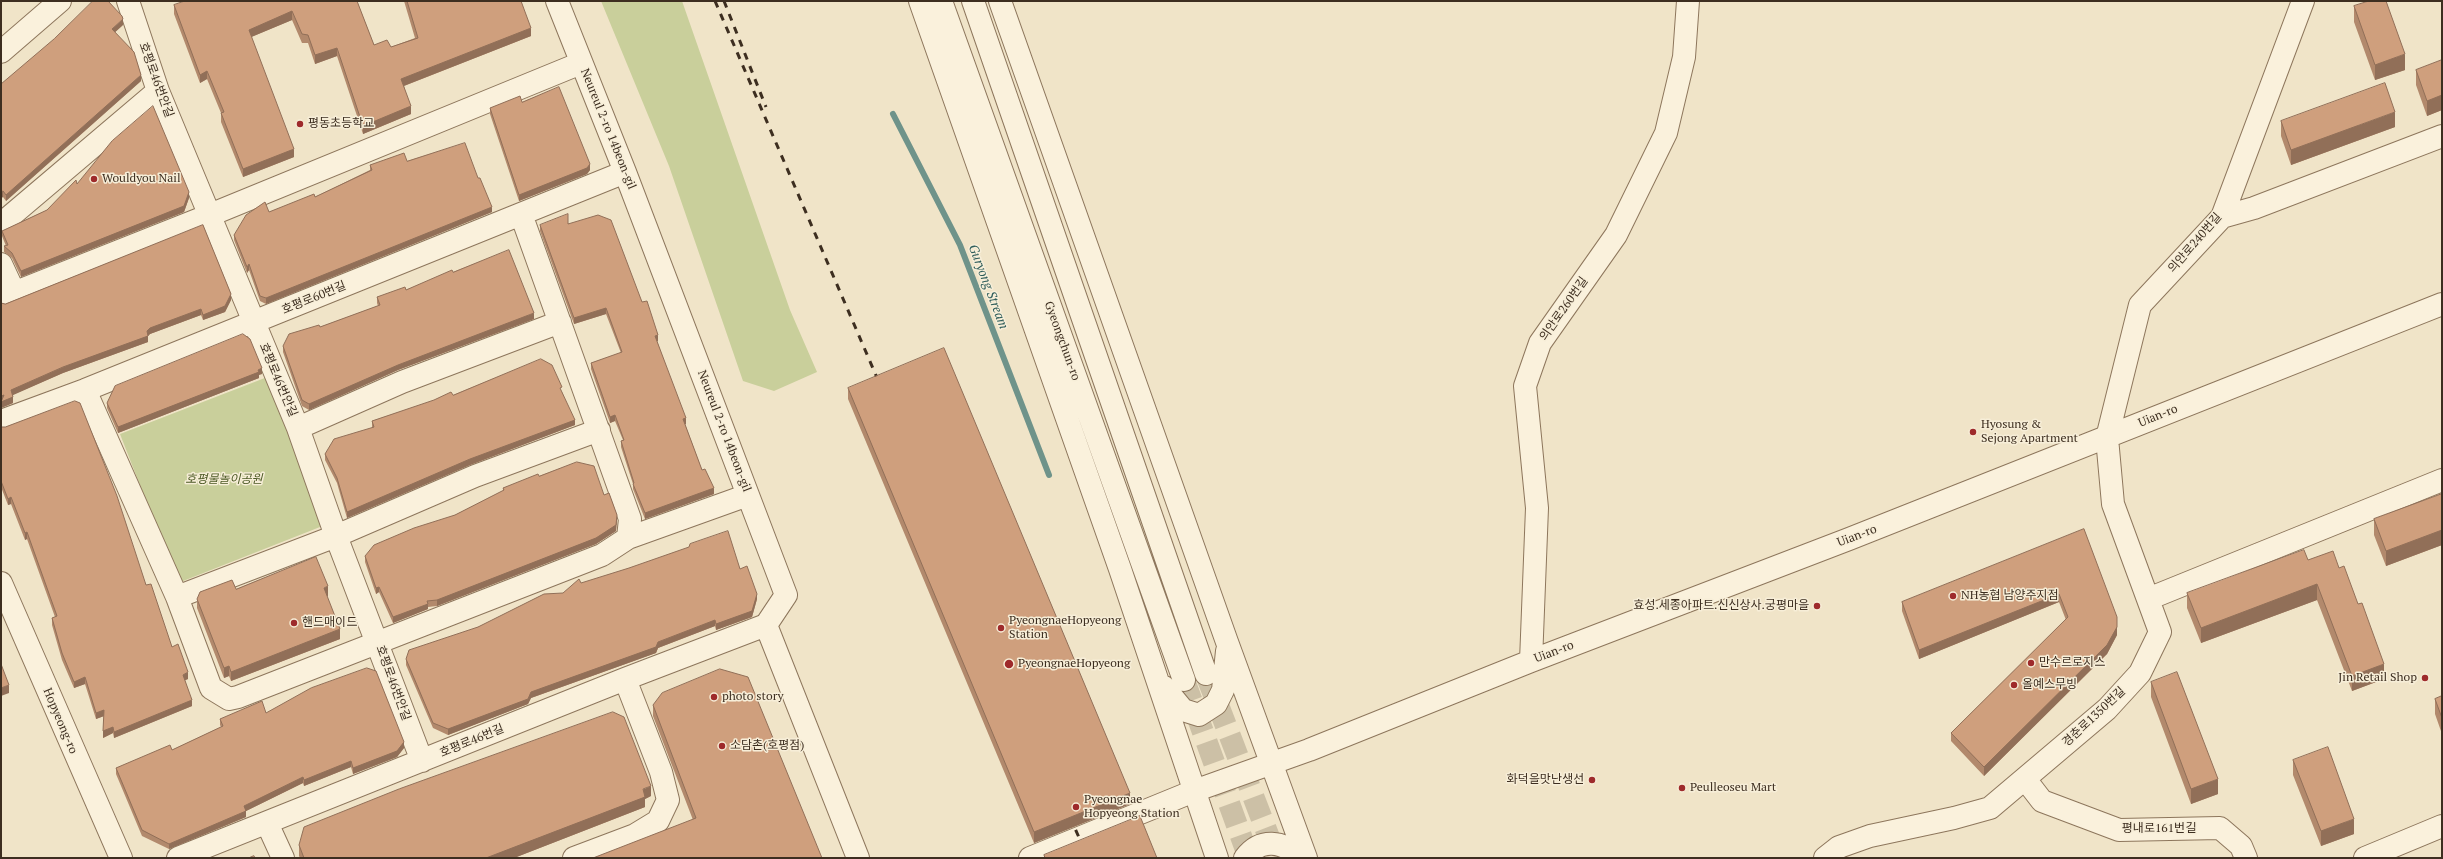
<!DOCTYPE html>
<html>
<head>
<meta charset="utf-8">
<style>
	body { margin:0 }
	#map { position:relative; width:2443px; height:859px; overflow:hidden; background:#f0e4c8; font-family:"PT Serif",serif }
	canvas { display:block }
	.frame { position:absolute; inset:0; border:2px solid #3d2e20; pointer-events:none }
</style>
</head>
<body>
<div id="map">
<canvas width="2443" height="859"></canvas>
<div class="frame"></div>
</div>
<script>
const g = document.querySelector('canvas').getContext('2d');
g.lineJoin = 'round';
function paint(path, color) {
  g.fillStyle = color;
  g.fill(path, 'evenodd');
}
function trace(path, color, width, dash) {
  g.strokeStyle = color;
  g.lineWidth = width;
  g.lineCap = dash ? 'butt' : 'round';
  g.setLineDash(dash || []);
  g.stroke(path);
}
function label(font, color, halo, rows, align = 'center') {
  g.font = font + ' "PT Serif","Noto Sans KR",serif';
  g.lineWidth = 3;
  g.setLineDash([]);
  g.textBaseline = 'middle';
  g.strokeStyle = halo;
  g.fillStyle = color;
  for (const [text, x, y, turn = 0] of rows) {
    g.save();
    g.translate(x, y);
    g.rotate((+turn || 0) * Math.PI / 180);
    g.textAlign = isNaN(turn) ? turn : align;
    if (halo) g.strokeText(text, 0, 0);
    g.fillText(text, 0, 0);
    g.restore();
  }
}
const green = new Path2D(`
	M 601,1 L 682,1 L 790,310 L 817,372 L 774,391 L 743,381 L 669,166 Z
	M 270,376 L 323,520 L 320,527 L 178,583 L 120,434 Z`);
const stream = new Path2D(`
	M 893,114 L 960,245 L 1049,475`);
const minorTunnel = new Path2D(`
	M 1206,674 L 1277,858
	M 1184,680 L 1249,858`);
const minor = new Path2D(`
	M 128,1 L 158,91 L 298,428 L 336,536 L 422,761
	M 557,1 L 625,172 L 786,595 L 766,625 L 858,858
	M 920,1 L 1120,569 L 1217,858
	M 941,1 L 1184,680
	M 973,1 L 1206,674
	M 1000,1 L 1227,642 L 1306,858
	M 1,52 L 60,1
	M 2222,217 L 2254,208 L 2442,136
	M 1,224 L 158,91
	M 1,264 L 14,292
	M 1,298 L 210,215 L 581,63
	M 85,390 L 177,597 L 211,688 L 229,699 L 238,697 L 602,555 L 628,538 L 630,519 L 521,214
	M 1,421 L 85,390 L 625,172
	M 298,428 L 402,382 L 560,322
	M 628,538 L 748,495
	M 1,583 L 121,858
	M 177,597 L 336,536 L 475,476 L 599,430
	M 2148,599 L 2442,480
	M 1531,661 L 1537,508 L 1525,386 L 1540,343 L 1616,235 L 1666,133 L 1684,57 L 1688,1
	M 1164,687 L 1183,710 L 1199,715 L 1216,704 L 1223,690 L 1227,651
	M 2025,779 L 2042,801 L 2119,830 L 2220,828 L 2241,846 L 2246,858
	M 267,823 L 283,858
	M 178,858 L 625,679 L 766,625
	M 574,858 L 635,835 L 658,821 L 668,800 L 661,772 L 625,679
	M 1030,858 L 1194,791 L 1309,750 L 1531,661 L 1849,539 L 2442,304
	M 1245,858 C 1260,838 1283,840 1300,858
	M 1825,858 L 1839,847 L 1870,836 L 1954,818 L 1990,808 L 2107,709 L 2140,673 L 2160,632 L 2113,504 L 2107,438 L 2140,305 L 2222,217 L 2303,1
	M 2365,858 L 2442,826`);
const rail = new Path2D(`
	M 715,1 L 881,387
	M 724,1 L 766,107
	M 1070,817 L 1088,858`);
const wall = new Path2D(`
	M 357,1 L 374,45 L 391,47 L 415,38 L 404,1 L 521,1 L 531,36 L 404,86 L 411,114 L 363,134 L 337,56 L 315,64 L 308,43 L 302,43 L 292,20 L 251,37 L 294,157 L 243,177 L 221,122 L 221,113 L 207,79 L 200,83 L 174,14 L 174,5 Z
	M 2354,6 L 2405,70 L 2375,80 L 2354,22 Z
	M 123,25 L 115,32 L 141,81 L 6,201 L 3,197 L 1,198 L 1,84 Z
	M 2442,60 L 2442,110 L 2427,116 L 2416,85 L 2416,70 Z
	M 522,102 L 590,170 L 587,174 L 519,201 L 490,114 L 490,108 Z
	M 2281,121 L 2395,127 L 2291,165 L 2281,136 Z
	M 407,161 L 478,178 L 492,212 L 266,304 L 260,301 L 249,270 L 247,273 L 234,240 L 234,235 L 269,212 L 315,197 L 370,170 L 370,165 Z
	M 77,184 L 189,198 L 184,212 L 21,277 L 12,258 L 4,252 L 4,246 L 6,246 L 2,236 L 2,231 L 47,210 Z
	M 568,223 L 642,302 L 658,341 L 657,341 L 686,424 L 685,424 L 702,470 L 714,494 L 645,519 L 633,489 L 633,484 L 621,447 L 621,441 L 623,440 L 615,421 L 610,423 L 591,369 L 591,363 L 621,353 L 606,314 L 574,324 L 540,231 L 540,225 Z
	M 203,225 L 231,294 L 231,300 L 225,312 L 203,320 L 201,315 L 150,334 L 148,336 L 148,342 L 63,373 L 12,395 L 13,403 L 1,408 L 1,303 L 5,304 Z
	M 453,272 L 534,319 L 398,370 L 309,410 L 302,406 L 283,352 L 283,346 L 320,327 L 378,306 L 377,303 L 377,297 L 406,290 Z
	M 262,374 L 259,375 L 259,378 L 118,433 L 107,408 L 107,403 Z
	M 848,388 L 1130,804 L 1034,843 L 848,399 Z
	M 562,392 L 575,425 L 470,465 L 347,518 L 337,483 L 325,460 L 325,454 L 372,428 L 372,421 L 453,395 Z
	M 1,427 L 146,585 L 172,647 L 188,679 L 185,680 L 192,706 L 114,738 L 113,733 L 103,738 L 104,716 L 96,719 L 85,684 L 74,688 L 62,660 L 52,625 L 52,618 L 55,617 L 27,539 L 25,540 L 11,504 L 8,505 L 1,487 Z
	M 539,476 L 604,495 L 617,521 L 616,531 L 596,544 L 437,606 L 428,607 L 428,609 L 393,623 L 379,592 L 376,594 L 365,562 L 365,556 L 455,515 L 503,491 L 503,488 Z
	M 2442,494 L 2442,545 L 2386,566 L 2374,535 L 2374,519 Z
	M 2084,529 L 2117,635 L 2107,654 L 1984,776 L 1951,741 L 1951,733 L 2066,620 L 2059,602 L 1919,659 L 1902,611 L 1902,602 Z
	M 2308,560 L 2339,568 L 2384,679 L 2352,691 L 2317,600 L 2201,643 L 2187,608 L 2187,593 Z
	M 740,569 L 757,599 L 752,617 L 716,630 L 715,626 L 658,648 L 656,653 L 531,698 L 528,704 L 448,735 L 433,728 L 406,665 L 406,659 L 478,627 L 563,593 L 581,583 Z
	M 236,589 L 328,596 L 327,596 L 340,639 L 231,681 L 229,676 L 224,678 L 197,608 L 197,599 Z
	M 2151,682 L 2218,794 L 2191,804 L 2151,697 Z
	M 2442,696 L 2442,734 L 2435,714 L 2435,699 Z
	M 653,705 L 822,858 L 693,820 L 653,716 Z
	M 266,713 L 404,748 L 397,757 L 353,774 L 351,767 L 304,786 L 303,783 L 246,811 L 246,817 L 169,849 L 142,836 L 116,774 L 116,768 L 172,750 L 221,727 L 220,725 L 220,719 Z
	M 2293,760 L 2354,834 L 2321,846 L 2293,775 Z
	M 651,796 L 645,799 L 645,807 L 514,858 L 300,858 L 299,856 L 299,845 Z`);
const shadedWall = new Path2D(`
	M 292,11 L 292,20 L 249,38 L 249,30 Z
	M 123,19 L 123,25 L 112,35 L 112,29 Z
	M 531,28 L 531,36 L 401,87 L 401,79 Z
	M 337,48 L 337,56 L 315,64 L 315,55 Z
	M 2405,54 L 2405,70 L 2375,80 L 2375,65 Z
	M 207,71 L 207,79 L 200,83 L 200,75 Z
	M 141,75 L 141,81 L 6,201 L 6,195 Z
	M 2442,95 L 2442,110 L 2427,116 L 2427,101 Z
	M 411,106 L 411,114 L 363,134 L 363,126 Z
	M 2395,112 L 2395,127 L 2291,165 L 2291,150 Z
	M 294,149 L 294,157 L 243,177 L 243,169 Z
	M 590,164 L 590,170 L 587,174 L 519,201 L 519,195 Z
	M 3,191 L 3,197 L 1,198 L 1,192 Z
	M 189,192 L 189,198 L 184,212 L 21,277 L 21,271 Z
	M 492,207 L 492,212 L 266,304 L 266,298 Z
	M 249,264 L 249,270 L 247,273 L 247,267 Z
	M 231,294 L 231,300 L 225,312 L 203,320 L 203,315 Z
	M 606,308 L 606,314 L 574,324 L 574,318 Z
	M 201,309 L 201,315 L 150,334 L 148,336 L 148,342 L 63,373 L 11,396 L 11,390 L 147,331 L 150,328 Z
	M 534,313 L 534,319 L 398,370 L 309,410 L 309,404 L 398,365 Z
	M 658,335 L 658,341 L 655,342 L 655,336 Z
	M 262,368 L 262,374 L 259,375 L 259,378 L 118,433 L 118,427 Z
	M 4,395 L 13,397 L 13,403 L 1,408 L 1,396 Z
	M 615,415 L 615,421 L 610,423 L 610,417 Z
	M 686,418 L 686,424 L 683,425 L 683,419 Z
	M 575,420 L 575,425 L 470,465 L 347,518 L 347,512 L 470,459 Z
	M 714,488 L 714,494 L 645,519 L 645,513 Z
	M 11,497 L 11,504 L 8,505 L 8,499 Z
	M 617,515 L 616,531 L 596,544 L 437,606 L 437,600 Z
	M 2442,530 L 2442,545 L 2386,566 L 2386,551 Z
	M 27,532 L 27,539 L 25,540 L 25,533 Z
	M 2317,584 L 2317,600 L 2201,643 L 2201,628 Z
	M 328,586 L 328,596 L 324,598 L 324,588 Z
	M 379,587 L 379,592 L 376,594 L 376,588 Z
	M 757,594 L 757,599 L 752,617 L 716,630 L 716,624 Z
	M 2059,594 L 2059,602 L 1919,659 L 1919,650 Z
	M 428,604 L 428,609 L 393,623 L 393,617 Z
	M 2117,617 L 2117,635 L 2107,654 L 1984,776 L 1984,767 Z
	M 715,620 L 715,626 L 658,648 L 656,653 L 531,698 L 528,704 L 448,735 L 448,729 L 531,692 Z
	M 340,629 L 340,639 L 231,681 L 231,672 Z
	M 2384,664 L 2384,679 L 2352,691 L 2352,676 Z
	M 229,666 L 229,676 L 224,678 L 224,668 Z
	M 188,672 L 188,679 L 183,681 L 183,675 Z
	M 85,677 L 85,684 L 74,688 L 74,682 Z
	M 9,685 L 9,693 L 1,696 L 1,688 Z
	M 192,700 L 192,706 L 114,738 L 114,732 Z
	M 104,710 L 104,716 L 96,719 L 96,713 Z
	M 113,727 L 113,733 L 103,738 L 103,731 Z
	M 404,742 L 404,748 L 397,757 L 353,774 L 353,768 Z
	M 351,761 L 351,767 L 304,786 L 304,780 Z
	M 303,777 L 303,783 L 244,812 L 244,806 Z
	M 2218,779 L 2218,794 L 2191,804 L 2191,789 Z
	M 651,786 L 651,796 L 645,799 L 645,807 L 514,858 L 486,858 Z
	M 1130,793 L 1130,804 L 1034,843 L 1034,832 Z
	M 246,811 L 246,817 L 169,849 L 169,844 Z
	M 2354,819 L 2354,834 L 2321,846 L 2321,831 Z`);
const building = new Path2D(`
	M 93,1 L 108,1 L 122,16 L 123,19 L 112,29 L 134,52 L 141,75 L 6,195 L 3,191 L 1,192 L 1,84 L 54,39 Z
	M 185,1 L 357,1 L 374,45 L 387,40 L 391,47 L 418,38 L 407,1 L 521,1 L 531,28 L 401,79 L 411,106 L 363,126 L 337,48 L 315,55 L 308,35 L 302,34 L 292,11 L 249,30 L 294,149 L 243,169 L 221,113 L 224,112 L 207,71 L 200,75 L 174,5 Z
	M 2369,1 L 2386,1 L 2405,54 L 2375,65 L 2354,6 Z
	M 2442,60 L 2442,95 L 2427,101 L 2416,70 Z
	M 2385,83 L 2395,112 L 2291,150 L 2281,121 Z
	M 559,87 L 590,164 L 587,168 L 519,195 L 490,108 L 520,96 L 522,102 Z
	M 153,106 L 189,192 L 184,206 L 21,271 L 12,253 L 4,246 L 8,245 L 2,231 L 47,210 L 76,180 L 77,184 L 112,141 Z
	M 465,143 L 478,178 L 480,178 L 492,207 L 266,298 L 260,296 L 249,264 L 247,267 L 234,235 L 246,215 L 265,202 L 269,212 L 314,194 L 315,197 L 372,170 L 370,165 L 404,153 L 407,161 Z
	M 568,214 L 568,224 L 598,215 L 611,220 L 642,302 L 647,301 L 658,335 L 655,336 L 686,418 L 683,419 L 702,470 L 705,469 L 714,488 L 645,513 L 633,484 L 634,483 L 621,441 L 624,440 L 615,415 L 610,417 L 591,363 L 622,352 L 606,308 L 574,318 L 540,225 Z
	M 203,225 L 231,294 L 225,306 L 203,315 L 201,309 L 150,328 L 147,331 L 148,336 L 63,367 L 11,390 L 13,397 L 1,402 L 4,395 L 1,396 L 1,303 L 5,304 Z
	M 509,250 L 534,313 L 398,365 L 309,404 L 302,400 L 283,346 L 289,334 L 319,325 L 320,327 L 380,305 L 377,297 L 405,287 L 406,290 L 452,270 L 453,272 Z
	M 243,334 L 250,339 L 262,368 L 258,370 L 259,372 L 118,427 L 107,403 L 115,386 Z
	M 944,348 L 1130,793 L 1034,832 L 848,388 Z
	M 541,359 L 552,365 L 562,387 L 560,388 L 575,420 L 470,459 L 347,512 L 337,478 L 325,454 L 334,439 L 374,427 L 372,421 L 434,400 L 451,392 L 453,395 Z
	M 75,401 L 80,403 L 117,496 L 146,585 L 151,584 L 172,647 L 178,644 L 188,672 L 183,675 L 192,700 L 114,732 L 113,727 L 103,731 L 104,710 L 96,713 L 85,677 L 74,682 L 62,653 L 52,618 L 57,616 L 27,532 L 25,533 L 11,497 L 8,499 L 1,481 L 1,427 L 5,427 Z
	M 577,462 L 594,466 L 604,495 L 609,493 L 617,515 L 616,525 L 596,538 L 437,600 L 427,601 L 428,604 L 393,617 L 379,587 L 376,588 L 365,556 L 374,545 L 414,528 L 455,515 L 504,490 L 503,488 L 538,474 L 539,476 Z
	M 2442,494 L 2442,530 L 2386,551 L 2374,519 Z
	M 2084,529 L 2117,617 L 2117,627 L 2107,645 L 1984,767 L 1951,733 L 2068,617 L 2059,594 L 1919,650 L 1902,602 Z
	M 728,531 L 740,569 L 747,566 L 757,594 L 752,611 L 716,624 L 715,620 L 658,642 L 656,647 L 531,692 L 528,699 L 448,729 L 433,723 L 406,659 L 409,650 L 478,627 L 544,594 L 563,593 L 579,579 L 581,583 L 629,568 L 689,547 L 690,544 Z
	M 2304,550 L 2308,560 L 2333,551 L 2339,568 L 2344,566 L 2358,604 L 2362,603 L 2384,664 L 2352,676 L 2317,584 L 2201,628 L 2187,593 Z
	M 316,557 L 328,586 L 324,588 L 340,629 L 231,672 L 229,666 L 224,668 L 197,599 L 200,592 L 232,580 L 236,589 Z
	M 1,664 L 9,685 L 1,688 Z
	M 367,668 L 376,671 L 404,742 L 397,751 L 353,768 L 351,761 L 304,780 L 303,777 L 244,806 L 246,811 L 169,844 L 142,830 L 116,768 L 170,745 L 172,750 L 223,726 L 220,719 L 262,701 L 266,713 L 311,688 Z
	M 720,669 L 748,677 L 822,858 L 593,858 L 696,818 L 653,705 L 662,693 Z
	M 2177,672 L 2218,779 L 2191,789 L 2151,682 Z
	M 2442,696 L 2442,718 L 2435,699 Z
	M 613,712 L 624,717 L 651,786 L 643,789 L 645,797 L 486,858 L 304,858 L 299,845 L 304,827 L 399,789 Z
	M 2328,747 L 2354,819 L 2321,831 L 2293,760 Z
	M 1140,816 L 1157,858 L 1045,858 L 1044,855 Z
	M 254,856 L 255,858 L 249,858 Z`);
const markers = [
	[300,124,4,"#9e2a2b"],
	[94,179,4,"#9e2a2b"],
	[1973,432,4,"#9e2a2b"],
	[1953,596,4,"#9e2a2b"],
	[1817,606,4,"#9e2a2b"],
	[294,623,4,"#9e2a2b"],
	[1001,628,4,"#9e2a2b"],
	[2031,663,4,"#9e2a2b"],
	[1009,664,5,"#9e2a2b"],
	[2425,678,4,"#9e2a2b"],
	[2014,685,4,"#9e2a2b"],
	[714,697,4,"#9e2a2b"],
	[722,746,4,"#9e2a2b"],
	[1592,780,4,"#9e2a2b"],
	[1682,788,4,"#9e2a2b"],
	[1076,807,4,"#9e2a2b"]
];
const streetNames = [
	["호평로46번안길",156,80,70],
	["Neureul 2-ro 14beon-gil",608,129,68],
	["의안로240번길",2195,243,-49],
	["호평로60번길",314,298,-22],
	["의안로260번길",1564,309,-55],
	["Gyeongchun-ro",1062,341,70],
	["호평로46번안길",278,380,67],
	["Uian-ro",2158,416,-22],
	["Neureul 2-ro 14beon-gil",724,431,69],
	["Uian-ro",1857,536,-21],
	["Uian-ro",1554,652,-21],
	["호평로46번안길",393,683,70],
	["경춘로1350번길",2094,717,-43],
	["Hopyeong-ro",60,721,67],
	["호평로46번길",472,741,-22],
	["평내로161번길",2159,829]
];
const poiNames = [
	["평동초등학교",308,124],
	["Wouldyou Nail",102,179],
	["Hyosung &",1981,425],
	["Sejong Apartment",1981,439],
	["NH농협 남양주지점",1961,596],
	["효성.세종아파트.신신상사.궁평마을",1809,606,"right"],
	["PyeongnaeHopyeong",1009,621],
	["Station",1009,635],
	["핸드매이드",302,623],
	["만수르로지스",2039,663],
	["PyeongnaeHopyeong",1018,664],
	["Jin Retail Shop",2417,678,"right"],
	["올예스무빙",2022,685],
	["photo story",722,697],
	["소담촌(호평점)",730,746],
	["화덕을맛난생선",1584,780,"right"],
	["Peulleoseu Mart",1690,788],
	["Pyeongnae",1084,800],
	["Hopyeong Station",1084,814]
];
const parkNames = [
	["호평물놀이공원",224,480]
];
const waterNames = [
	["Guryong Stream",988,287,69]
];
paint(green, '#c9cf9b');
trace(stream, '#6f938a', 6);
trace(minorTunnel, '#ccc0a6', 22, [22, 11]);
trace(minor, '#8d765c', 24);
trace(minor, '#faf1dc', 22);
trace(rail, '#3d2e20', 3, [7, 7]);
paint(wall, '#b2896c');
paint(shadedWall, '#916f58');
paint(building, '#cf9f7d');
trace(building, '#916f58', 1);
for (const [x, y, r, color] of markers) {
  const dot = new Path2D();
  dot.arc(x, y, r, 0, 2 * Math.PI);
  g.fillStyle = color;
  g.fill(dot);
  trace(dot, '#f7eed8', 1.5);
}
label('12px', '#3d2e20', '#f7eed8', streetNames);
label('12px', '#3d2e20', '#f7eed8', poiNames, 'left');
label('italic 12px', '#4d5a26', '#f7eed8', parkNames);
label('italic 13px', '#2f5d5a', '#f7eed8', waterNames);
</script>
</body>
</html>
